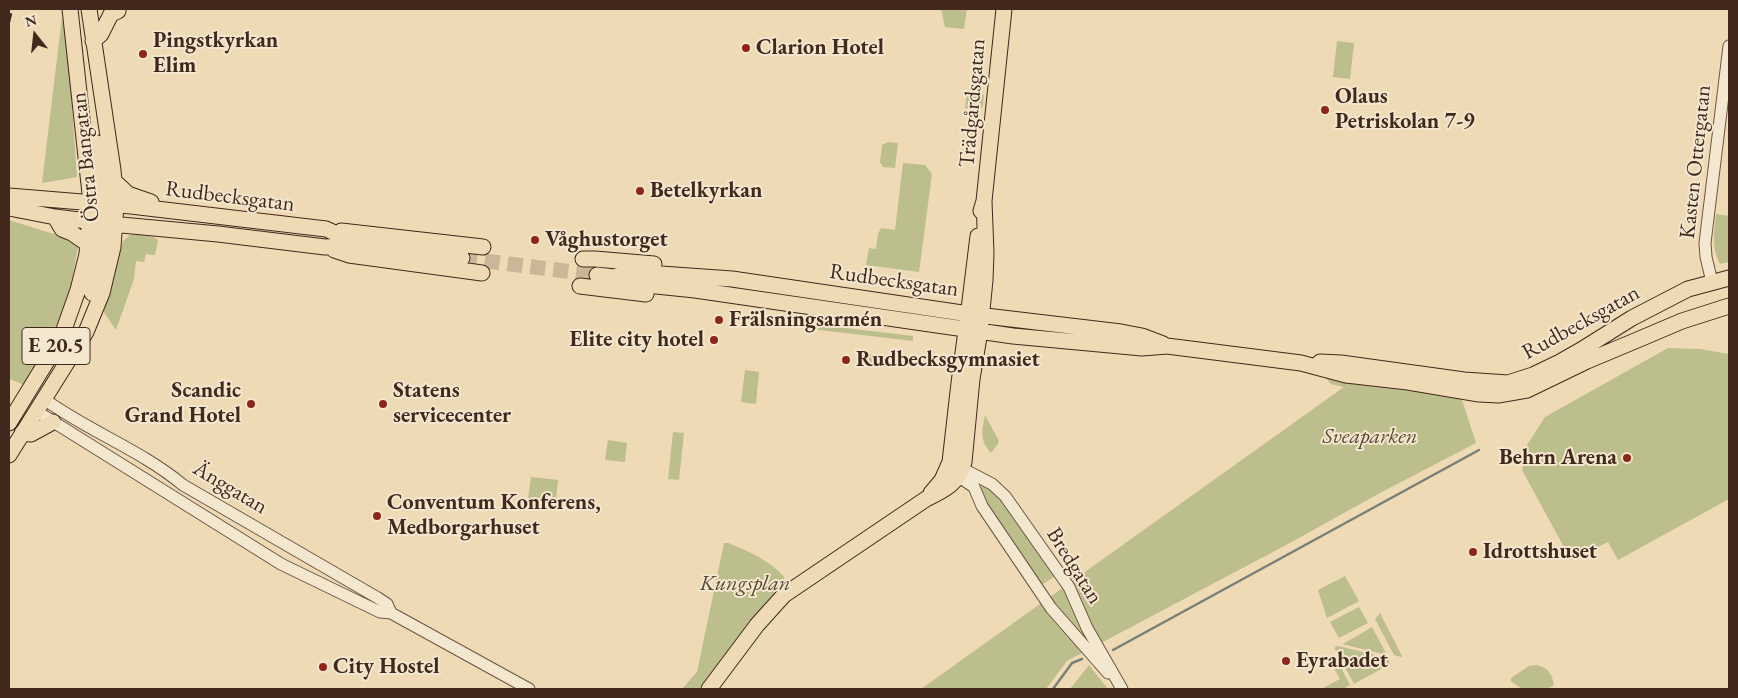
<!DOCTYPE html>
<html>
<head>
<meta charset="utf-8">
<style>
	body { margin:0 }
	#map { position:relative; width:1738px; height:698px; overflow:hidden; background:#eedab5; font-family:"EB Garamond",serif }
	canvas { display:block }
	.frame { position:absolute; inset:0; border:10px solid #43281d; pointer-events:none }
	.north { position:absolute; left:10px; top:10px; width:50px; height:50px; -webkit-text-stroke:4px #f4e7cf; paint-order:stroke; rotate:344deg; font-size:14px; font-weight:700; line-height:20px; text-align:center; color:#43281d }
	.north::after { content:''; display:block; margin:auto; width:18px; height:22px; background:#43281d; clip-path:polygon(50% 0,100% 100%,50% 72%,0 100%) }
</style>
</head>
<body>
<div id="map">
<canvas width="1738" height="698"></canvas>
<div class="frame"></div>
<div class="north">N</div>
</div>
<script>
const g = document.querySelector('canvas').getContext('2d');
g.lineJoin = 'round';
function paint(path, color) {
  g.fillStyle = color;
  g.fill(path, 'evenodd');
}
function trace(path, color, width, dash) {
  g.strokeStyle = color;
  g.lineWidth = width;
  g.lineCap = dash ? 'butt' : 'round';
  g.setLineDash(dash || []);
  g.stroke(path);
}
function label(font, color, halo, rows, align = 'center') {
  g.font = font + ' "EB Garamond",serif';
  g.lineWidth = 4;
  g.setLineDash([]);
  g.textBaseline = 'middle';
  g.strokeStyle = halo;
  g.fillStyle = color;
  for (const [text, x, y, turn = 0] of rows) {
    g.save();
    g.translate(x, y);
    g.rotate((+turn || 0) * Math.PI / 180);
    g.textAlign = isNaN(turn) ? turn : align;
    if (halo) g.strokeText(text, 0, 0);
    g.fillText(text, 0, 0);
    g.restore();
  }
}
const green = new Path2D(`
	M 941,9 L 967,9 L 964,29 L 945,27 Z
	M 62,17 L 69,62 L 77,177 L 42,183 Z
	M 1337,41 L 1354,43 L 1350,79 L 1333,77 Z
	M 967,93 L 984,95 L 983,106 L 980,110 L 965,108 Z
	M 888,142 L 898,143 L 895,168 L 883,167 L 880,162 L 882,145 Z
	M 903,163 L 925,165 L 932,174 L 919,272 L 866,265 L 869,248 L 876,249 L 878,234 L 881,228 L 895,230 Z
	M 1716,214 L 1729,216 L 1729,262 L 1720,264 C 1711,247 1714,232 1716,214 Z
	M 9,220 L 79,242 L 67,305 L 24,385 L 9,379 Z
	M 136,234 L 153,237 L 158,240 L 155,255 L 146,254 L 144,262 L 136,261 L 134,279 L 116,330 L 103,311 L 123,241 L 130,235 Z
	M 812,324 L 913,336 L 913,341 L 811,329 Z
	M 1668,348 L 1700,349 L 1729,354 L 1729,499 L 1618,560 L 1608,542 L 1571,560 L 1522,470 L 1527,445 L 1545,417 Z
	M 864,353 L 888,356 L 886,367 L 863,364 Z
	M 745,370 L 759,372 L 756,404 L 741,402 Z
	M 1322,374 L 1458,395 L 1462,400 L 1476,443 L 1380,493 L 1288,544 L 1067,661 L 1046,689 L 921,689 L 1344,387 L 1331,384 Z
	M 985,415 L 999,441 L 998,444 L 991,453 C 979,439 982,431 985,415 Z
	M 673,432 L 684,433 L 679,480 L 668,479 Z
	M 608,440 L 627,443 L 625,462 L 605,460 Z
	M 531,477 L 558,480 L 555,510 L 527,506 Z
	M 983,485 L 996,492 L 1055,576 L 1043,584 L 1041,584 L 985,505 L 981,487 Z
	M 724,543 L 728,543 C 748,551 770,560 784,577 L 784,584 L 702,689 L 682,689 L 697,672 Z
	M 1345,576 L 1359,601 L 1327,618 L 1318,590 Z
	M 1359,607 L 1368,623 L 1339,638 L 1330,622 Z
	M 1380,613 L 1402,656 L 1401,657 L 1394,655 L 1375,619 Z
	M 1372,627 L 1387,655 L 1342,644 L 1343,644 Z
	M 1338,646 L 1388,658 L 1390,664 L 1354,684 L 1335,649 L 1335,647 Z
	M 1336,658 L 1350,685 L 1343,689 L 1321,689 L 1340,679 L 1330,661 Z
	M 1089,665 L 1108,689 L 1070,689 Z
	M 1536,665 C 1548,667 1552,674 1554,685 C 1547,690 1530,692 1522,688 C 1518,687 1514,684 1511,681 L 1511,678 L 1529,666 Z`);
const stream = new Path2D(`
	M 1113,650 L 1479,450
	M 1053,689 L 1072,663 L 1082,659`);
const majorTunnel = new Path2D(`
	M 462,258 L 597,275`);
const minor = new Path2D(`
	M 1712,282 L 1706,257 L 1705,243 L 1729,46
	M 44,399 C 88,431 141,450 183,485 L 378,598 L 387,604 L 391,613
	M 36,411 L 281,564 L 380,612 L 391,613 L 529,689
	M 963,469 L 992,484 L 1005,496 L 1069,587 L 1087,628 L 1122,689
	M 959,477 L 974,487 L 982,506 L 1051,608 L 1108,673`);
const major = new Path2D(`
	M 93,41 L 101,34 L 111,14 L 118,11
	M 84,140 L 97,143 L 102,179 L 109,211
	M 114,181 L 128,194 L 151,202
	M 9,196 L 131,206 L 326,229 L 357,243
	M 9,208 L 55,217 L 111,224 L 218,234 L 325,247 L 361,245 L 462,258
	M 981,211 L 984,201 L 1004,9
	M 55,217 L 62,229 L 72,233 L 88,244
	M 341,231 L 483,247
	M 334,250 L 349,255 L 482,273
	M 583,259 L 595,259 L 654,264
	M 597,275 L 614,277 L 637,284 L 695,290 L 1013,336 L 1142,348 L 1167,346 L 1301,363 L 1346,375 L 1408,382 L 1479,394 L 1498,395 L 1527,390 L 1587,361 L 1642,338 L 1682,321 L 1729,306
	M 617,276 L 647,273 L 732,279 L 969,314 L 1121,332 L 1142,336 L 1163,344
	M 580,286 L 646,294
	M 92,293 L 101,237 L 97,215
	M 1320,362 L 1341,363 L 1464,380 L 1508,383 L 1533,375 L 1560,362 L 1581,350 L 1632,318 L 1688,289 L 1729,278
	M 9,423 L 61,338 L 78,290 L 87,254 L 91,203 L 70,9
	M 22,433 L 31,434 L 53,422
	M 9,455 L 86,332 L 102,293 L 113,247 L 116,205 L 113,170 L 89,9
	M 931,493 L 942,480 L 950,462 L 959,383 L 970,301 L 978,236
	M 709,689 L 757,625 L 784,595 L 926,499 C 943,491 961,482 964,462 L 972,379 L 980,331 L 985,280 L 986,253 L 984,201`);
const rail = new Path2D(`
	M 9,22 L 12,9`);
const markers = [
	[746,48,5,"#8f2418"],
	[143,54,5,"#8f2418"],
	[1325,110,5,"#8f2418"],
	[640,191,5,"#8f2418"],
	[535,240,5,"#8f2418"],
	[719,320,5,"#8f2418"],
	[714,340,5,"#8f2418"],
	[846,360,5,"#8f2418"],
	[251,404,5,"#8f2418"],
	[383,404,5,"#8f2418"],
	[1627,458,5,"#8f2418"],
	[377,516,5,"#8f2418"],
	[1473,552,5,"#8f2418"],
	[1286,661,5,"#8f2418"],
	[323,667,5,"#8f2418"]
];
const shields = [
	[56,346,68]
];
const shieldNames = [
	["E 20.5",56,346]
];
const poiNames = [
	["Pingstkyrkan",153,41],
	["Elim",153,66],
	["Clarion Hotel",756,48],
	["Olaus",1335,97],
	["Petriskolan 7-9",1335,122],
	["Betelkyrkan",650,191],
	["Våghustorget",545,240],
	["Frälsningsarmén",729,320],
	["Elite city hotel",704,340,"right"],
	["Rudbecksgymnasiet",856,360],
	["Scandic",241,391,"right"],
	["Grand Hotel",241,416,"right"],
	["Statens",393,391],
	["servicecenter",393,416],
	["Behrn Arena",1617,458,"right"],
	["Conventum Konferens,",387,503],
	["Medborgarhuset",387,528],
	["Idrottshuset",1483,552],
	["Eyrabadet",1296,661],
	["City Hostel",333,667]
];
const streetNames = [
	["Trädgårdsgatan",973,103,-85],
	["Östra Bangatan",86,157,-96],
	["Kasten Ottergatan",1696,162,-84],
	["Rudbecksgatan",230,197,7],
	["Rudbecksgatan",894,281,8],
	["Rudbecksgatan",1581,323,-29],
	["Änggatan",230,488,31],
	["Bredgatan",1074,566,58]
];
const parkNames = [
	["Sveaparken",1370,437],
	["Kungsplan",745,584]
];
paint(green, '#bcbe8b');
trace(stream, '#788078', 2.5);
trace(majorTunnel, '#ccb697', 15, [15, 8]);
trace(minor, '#6e5443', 13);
trace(major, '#43281d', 17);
trace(minor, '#f4e7cf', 11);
trace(major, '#eedab5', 15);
trace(rail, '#43281d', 2.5, [9, 9]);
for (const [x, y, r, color] of markers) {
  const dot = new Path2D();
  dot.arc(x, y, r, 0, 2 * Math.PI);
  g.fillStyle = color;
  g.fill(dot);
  trace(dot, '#f4e7cf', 2);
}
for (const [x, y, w] of shields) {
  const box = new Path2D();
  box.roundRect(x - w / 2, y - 18.5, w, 37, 4);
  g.fillStyle = '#f4e7cf';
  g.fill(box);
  trace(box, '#43281d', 1);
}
label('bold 21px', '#43281d', null, shieldNames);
label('bold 22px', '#43281d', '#f4e7cf', poiNames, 'left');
label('22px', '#43281d', '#f4e7cf', streetNames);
label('italic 22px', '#5b4633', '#f4e7cf', parkNames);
</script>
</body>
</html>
